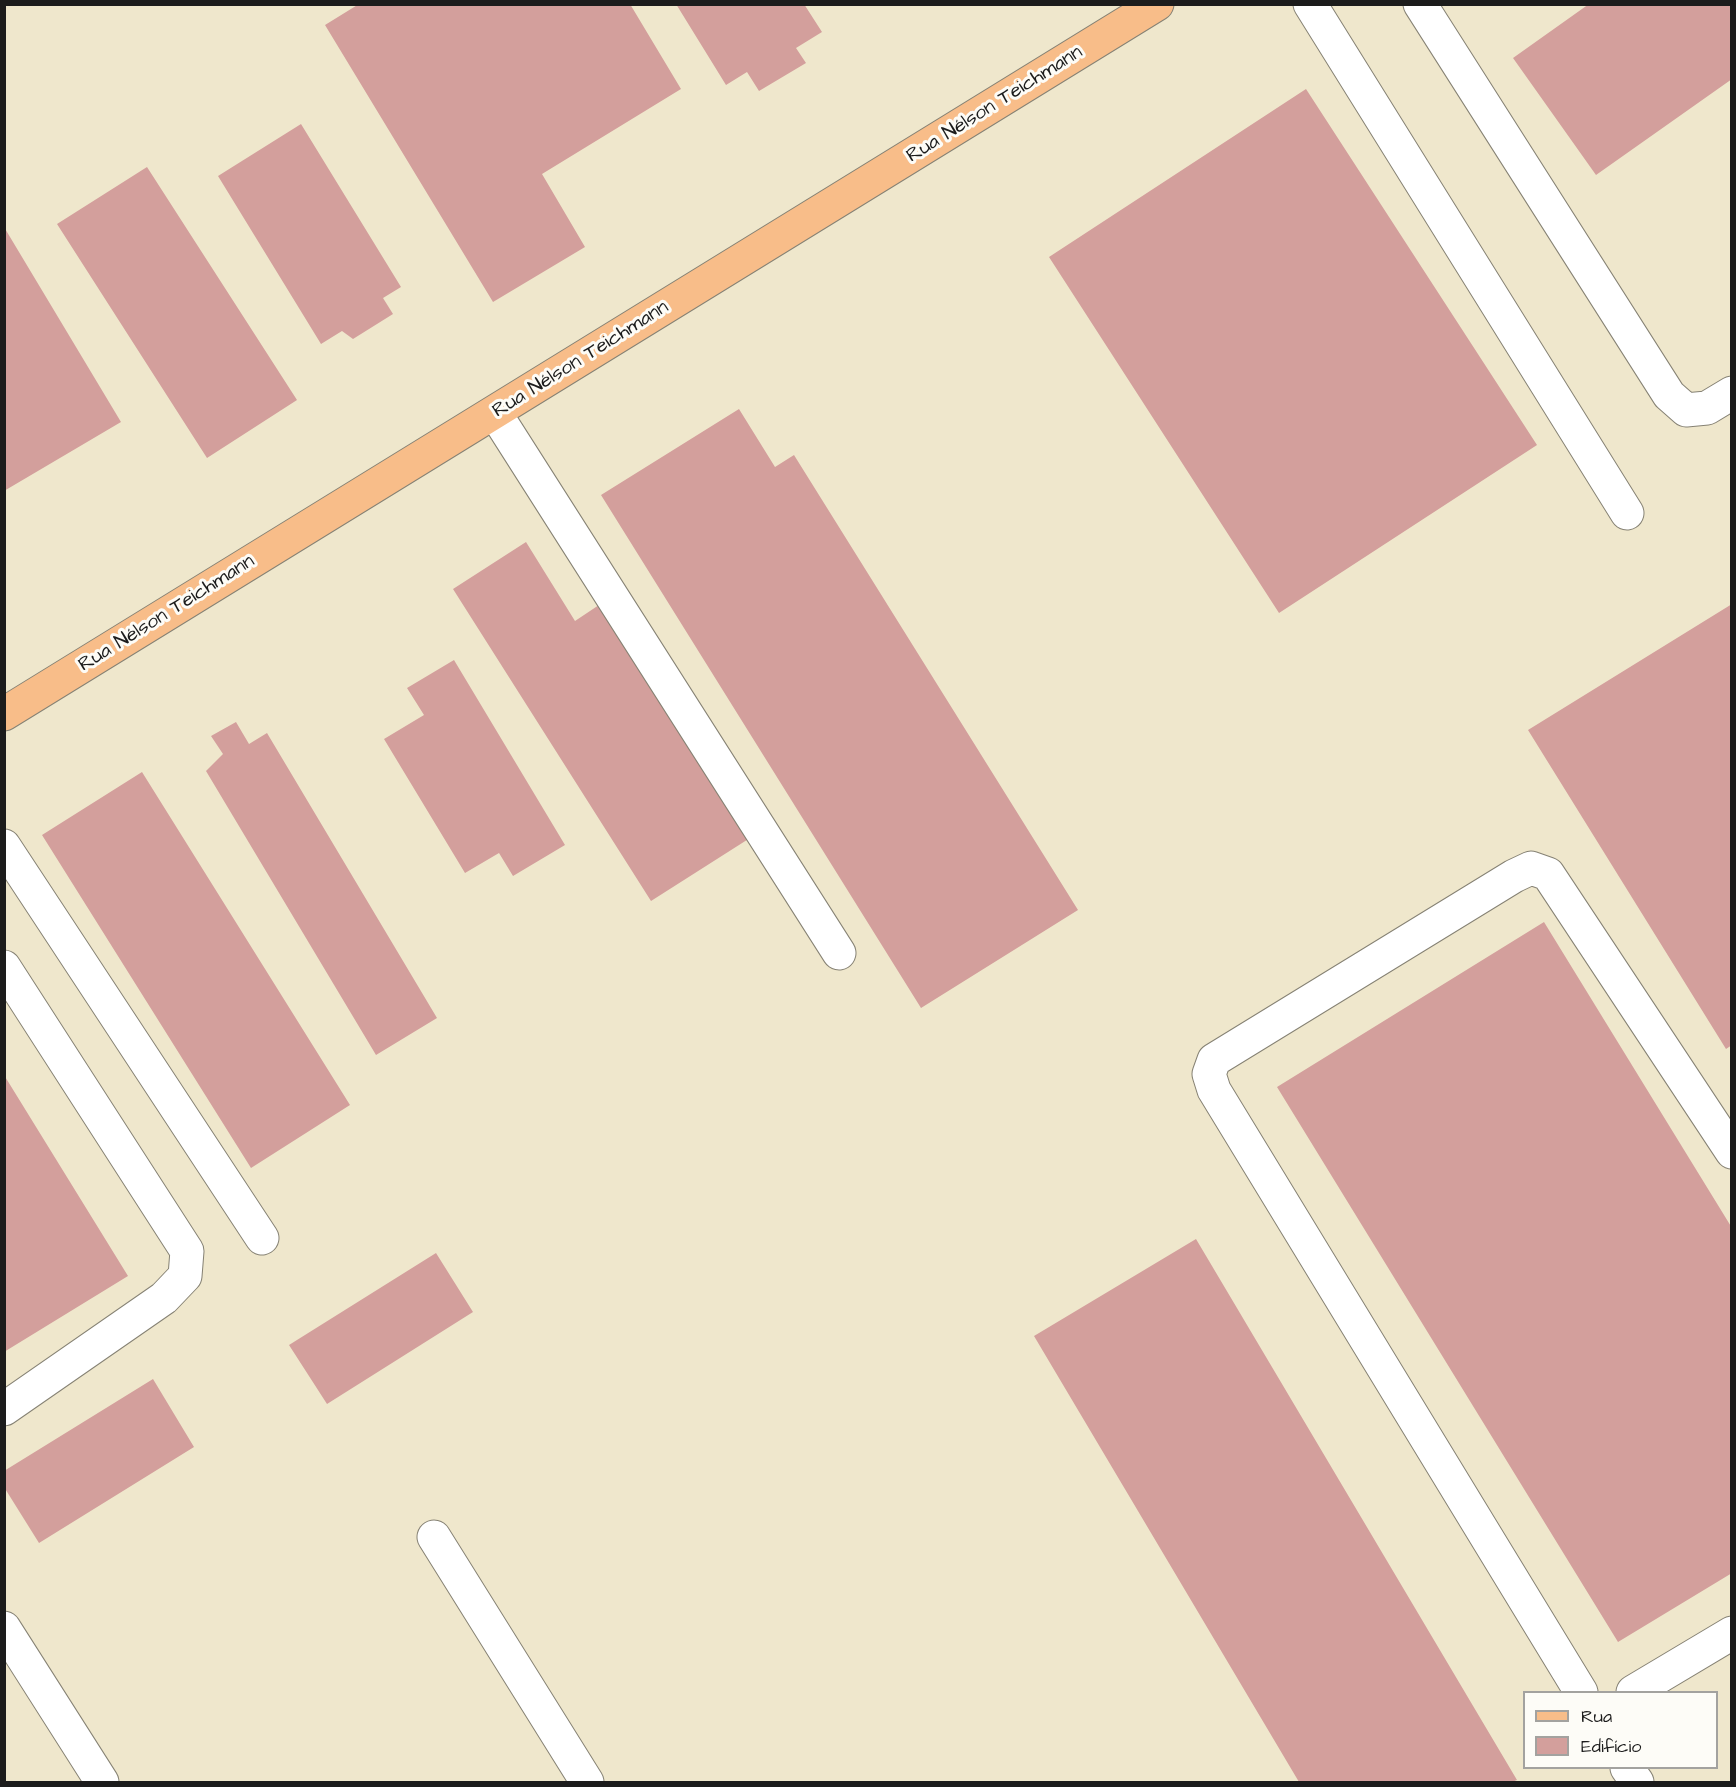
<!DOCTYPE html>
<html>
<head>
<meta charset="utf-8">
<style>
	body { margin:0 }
	#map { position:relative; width:1736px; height:1787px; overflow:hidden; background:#efe7cc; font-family:"Architects Daughter",sans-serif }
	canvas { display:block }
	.frame { position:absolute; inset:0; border:6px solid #1c1c1c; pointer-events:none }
	.legend { position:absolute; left:1523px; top:1691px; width:195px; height:78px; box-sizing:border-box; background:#fdfcf7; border:2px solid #a3a29f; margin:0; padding:8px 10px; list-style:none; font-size:18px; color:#1c1c1c }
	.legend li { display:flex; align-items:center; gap:12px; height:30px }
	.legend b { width:30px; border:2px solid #a3a29f }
</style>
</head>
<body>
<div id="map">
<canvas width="1736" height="1787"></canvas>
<div class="frame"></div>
<ul class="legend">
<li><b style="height:8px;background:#f8bd89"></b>Rua</li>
<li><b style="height:16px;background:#d39f9c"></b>Edifício</li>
</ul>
</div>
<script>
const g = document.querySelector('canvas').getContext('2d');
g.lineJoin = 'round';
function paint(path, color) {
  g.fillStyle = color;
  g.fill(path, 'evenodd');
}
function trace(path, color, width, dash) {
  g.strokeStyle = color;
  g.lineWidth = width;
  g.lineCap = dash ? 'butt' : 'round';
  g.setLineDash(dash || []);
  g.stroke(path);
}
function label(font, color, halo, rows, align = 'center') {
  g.font = font + ' "Architects Daughter",sans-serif';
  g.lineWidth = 6;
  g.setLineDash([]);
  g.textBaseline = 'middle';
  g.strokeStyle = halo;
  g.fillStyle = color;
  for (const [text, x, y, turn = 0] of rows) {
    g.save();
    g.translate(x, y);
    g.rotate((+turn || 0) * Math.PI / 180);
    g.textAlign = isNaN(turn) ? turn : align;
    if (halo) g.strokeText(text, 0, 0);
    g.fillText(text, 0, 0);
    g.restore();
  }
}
const building = new Path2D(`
	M 359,4 L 630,4 L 681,89 L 542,174 L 585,247 L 493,302 L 325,25 Z
	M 676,4 L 804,4 L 822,32 L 796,48 L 806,63 L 759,91 L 747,72 L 726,85 Z
	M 1589,4 L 1732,4 L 1732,79 L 1596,175 L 1513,58 Z
	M 1306,89 L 1537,445 L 1279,613 L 1049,257 Z
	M 301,124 L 401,287 L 383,298 L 393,314 L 353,339 L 342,331 L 321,344 L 218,176 Z
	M 147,167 L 297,400 L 207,458 L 57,224 Z
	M 4,227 L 121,422 L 4,491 Z
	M 739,409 L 775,467 L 794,455 L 1078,910 L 921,1008 L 601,495 Z
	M 526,542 L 575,621 L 602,603 L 750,838 L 651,901 L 453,589 Z
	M 1732,604 L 1732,1045 L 1726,1049 L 1528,730 Z
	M 454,660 L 565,845 L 513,876 L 499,853 L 465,873 L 384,739 L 424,715 L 407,688 Z
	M 236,722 L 249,744 L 267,733 L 437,1018 L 376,1055 L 206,771 L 223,754 L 211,736 Z
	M 142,772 L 350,1105 L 251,1168 L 42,835 Z
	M 1544,922 L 1732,1228 L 1732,1573 L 1618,1642 L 1277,1087 Z
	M 4,1075 L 128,1276 L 4,1352 Z
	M 1196,1239 L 1517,1780 L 1512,1782 L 1299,1782 L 1034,1336 Z
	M 436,1253 L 473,1312 L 327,1404 L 289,1345 Z
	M 153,1379 L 194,1447 L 39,1543 L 4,1487 L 4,1471 Z`);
const minor = new Path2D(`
	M 1310,4 L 1627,513
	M 1420,4 L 1669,395 L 1686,410 L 1707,408 L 1732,393
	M 495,413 L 839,953
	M 4,846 L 262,1238
	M 4,967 L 187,1251 L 185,1276 L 164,1298 L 4,1409
	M 434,1537 L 587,1782
	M 4,1628 L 102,1782
	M 1581,1692 L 1214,1090 L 1209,1074 L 1214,1060 L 1514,876 L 1531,868 L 1548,874 L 1732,1152
	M 1633,1692 L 1732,1633
	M 1627,1768 L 1637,1782`);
const major = new Path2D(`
	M 4,714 L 1157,4`);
const streetNames = [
	["Rua Nélson Teichmann",995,105,-32],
	["Rua Nélson Teichmann",581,360,-32],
	["Rua Nélson Teichmann",167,614,-32]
];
paint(building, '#d39f9c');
trace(minor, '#868274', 35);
trace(major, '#868274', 35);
trace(minor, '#fff', 33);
trace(major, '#f8bd89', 33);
label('20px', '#1c1c1c', '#fdfcf7', streetNames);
</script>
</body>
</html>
